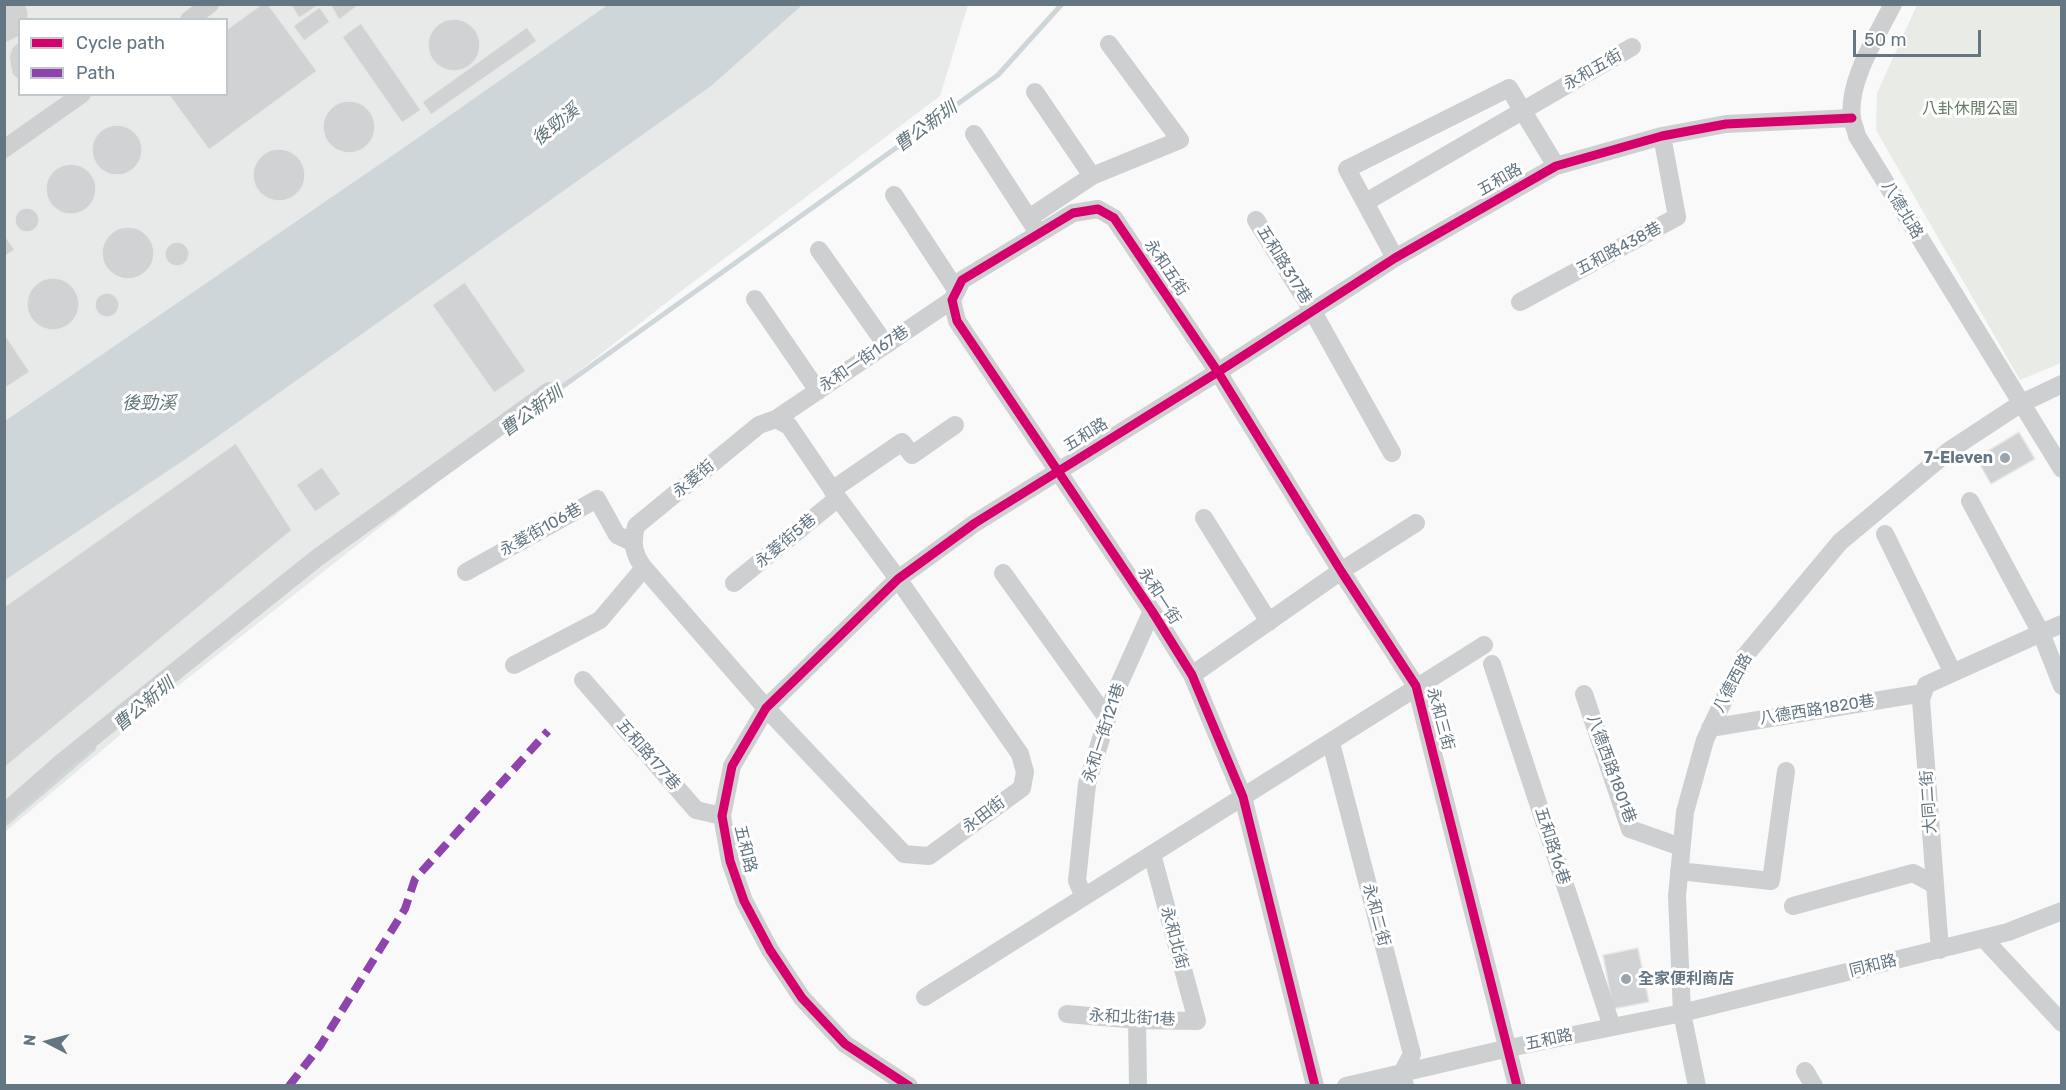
<!DOCTYPE html>
<html>
<head>
<meta charset="utf-8">
<style>
	body { margin:0 }
	#map { position:relative; width:2066px; height:1090px; overflow:hidden; background:#f9f9f9; font-family:Rubik,sans-serif }
	canvas { display:block }
	.frame { position:absolute; inset:0; border:6px solid #657683; pointer-events:none }
	.legend { position:absolute; left:18px; top:18px; width:210px; height:78px; box-sizing:border-box; background:#fff; border:2px solid #c1c8cd; margin:0; padding:8px 10px; list-style:none; font-size:18px; color:#657683 }
	.legend li { display:flex; align-items:center; gap:12px; height:30px }
	.legend b { width:30px; border:2px solid #c1c8cd }
	.north { position:absolute; left:18px; top:1012px; width:60px; height:60px; -webkit-text-stroke:4px #fff; paint-order:stroke; rotate:276deg; font-size:16px; font-weight:700; line-height:24px; text-align:center; color:#657683 }
	.north::after { content:''; display:block; margin:auto; width:21px; height:27px; background:#657683; clip-path:polygon(50% 0,100% 100%,50% 72%,0 100%) }
	.scale { position:absolute; left:1853px; top:30px; width:128px; height:27px; box-sizing:border-box; border:3px solid #657683; border-top:0; padding-left:8px; font-size:18px; line-height:21px; white-space:nowrap; color:#657683; -webkit-text-stroke:4px #fff; paint-order:stroke }
</style>
</head>
<body>
<div id="map">
<canvas width="2066" height="1090"></canvas>
<div class="frame"></div>
<ul class="legend">
<li><b style="height:8px;background:#d6006c"></b>Cycle path</li>
<li><b style="height:8px;background:#8e44ad"></b>Path</li>
</ul>
<div class="north">N</div>
<div class="scale">50 m</div>
</div>
<script>
const g = document.querySelector('canvas').getContext('2d');
g.lineJoin = 'round';
function paint(path, color) {
  g.fillStyle = color;
  g.fill(path, 'evenodd');
}
function trace(path, color, width, dash) {
  g.strokeStyle = color;
  g.lineWidth = width;
  g.lineCap = dash ? 'butt' : 'round';
  g.setLineDash(dash || []);
  g.stroke(path);
}
function label(font, color, halo, rows, align = 'center') {
  g.font = font + ' Rubik,"Noto Sans TC",sans-serif';
  g.lineWidth = 6;
  g.setLineDash([]);
  g.textBaseline = 'middle';
  g.strokeStyle = halo;
  g.fillStyle = color;
  for (const [text, x, y, turn = 0] of rows) {
    g.save();
    g.translate(x, y);
    g.rotate((+turn || 0) * Math.PI / 180);
    g.textAlign = isNaN(turn) ? turn : align;
    if (halo) g.strokeText(text, 0, 0);
    g.fillText(text, 0, 0);
    g.restore();
  }
}
const built = new Path2D(`
	M 5,5 L 968,5 L 940,96 L 680,292 L 505,429 L 183,682 L 5,832 ZM 20,20 L 226,20 L 226,94 L 20,94 Z`);
const green = new Path2D(`
	M 1917,5 L 2061,5 L 2061,363 L 2020,380 L 1876,130 L 1877,93 Z`);
const water = new Path2D(`
	M 609,4 L 802,5 L 711,86 L 190,456 L 5,580 L 5,421 L 402,149 Z`);
const stream = new Path2D(`
	M 552,394 L 998,75 L 1062,4
	M 4,825 L 94,748`);
const building = new Path2D(`
	M 4,4 L 25,4 L 28,11 L 28,20 L 20,20 L 20,36 L 8,42 L 4,42 Z
	M 262,4 L 268,4 L 317,71 L 209,150 L 168,94 L 226,94 L 226,30 Z
	M 290,4 L 320,4 L 299,18 Z
	M 330,4 L 360,4 L 339,20 Z
	M 320,7 L 330,22 L 304,41 L 293,26 Z
	M428 45a26 26 0 1 1 52 0a26 26 0 1 1-52 0Z
	M 361,23 L 421,110 L 402,123 L 342,37 Z
	M 527,27 L 537,41 L 431,115 L 422,102 Z
	M 20,40 L 20,82 L 12,74 L 9,57 L 12,48 Z
	M323 127a26 26 0 1 1 52 0a26 26 0 1 1-52 0Z
	M92 150a25 25 0 1 1 50 0a25 25 0 1 1-50 0Z
	M253 175a26 26 0 1 1 52 0a26 26 0 1 1-52 0Z
	M46 189a25 25 0 1 1 50 0a25 25 0 1 1-50 0Z
	M15 220a12 12 0 1 1 24 0a12 12 0 1 1-24 0Z
	M102 253a26 26 0 1 1 52 0a26 26 0 1 1-52 0Z
	M 4,234 L 15,250 L 4,257 Z
	M165 254a12 12 0 1 1 24 0a12 12 0 1 1-24 0Z
	M27 304a26 26 0 1 1 52 0a26 26 0 1 1-52 0Z
	M 465,282 L 526,371 L 494,393 L 432,305 Z
	M95 305a12 12 0 1 1 24 0a12 12 0 1 1-24 0Z
	M 4,333 L 30,372 L 4,389 Z
	M 2019,432 L 2035,459 L 1991,484 L 1976,458 Z
	M 236,443 L 292,530 L 4,768 L 4,607 Z
	M 322,467 L 341,494 L 315,512 L 296,485 Z
	M 1638,948 L 1649,1002 L 1613,1009 L 1603,955 Z`);
const minor = new Path2D(`
	M 1893,4 C 1877,36 1847,82 1852,118 C 1853,124 1856,131 1857,136 L 2062,469
	M 189,20 L 210,4
	M 1035,92 L 1092,176
	M 974,134 L 1035,228
	M 4,149 L 82,94
	M 894,195 L 957,291
	M 1366,202 L 1632,47
	M 1029,218 L 1092,176 L 1180,140 L 1109,44
	M 1256,220 L 1312,310 L 1392,453
	M 819,250 L 886,345
	M 1395,258 L 1347,169 L 1509,88 L 1556,166
	M 755,299 L 818,391
	M 1520,302 L 1677,217 L 1662,136
	M 776,419 L 789,426 L 838,498 L 898,579 L 1020,754 L 1025,772 L 1022,788 L 929,856 L 904,854 L 766,708 L 644,568 C 633,554 632,543 636,526 L 759,425 Z
	M 776,419 L 952,300
	M 832,490 L 902,442 L 912,455 L 955,425
	M 1970,501 L 2041,633 L 2062,624
	M 1204,518 L 1269,622
	M 1885,534 L 1953,673
	M 466,572 L 597,499 L 617,535 L 632,542
	M 1003,573 L 1107,718
	M 734,583 L 838,498
	M 1492,664 L 1612,1027
	M 514,665 L 600,620 L 644,568
	M 1192,675 L 1341,571 L 1416,523
	M 583,680 L 696,810 L 722,816
	M 1584,694 L 1630,829 L 1681,847
	M 1710,728 L 1923,693
	M 1331,743 L 1412,1054 L 1402,1073 L 1405,1086
	M 4,813 L 62,762 L 317,558 L 549,391
	M 1679,871 L 1771,881 L 1786,771
	M 1084,897 L 1077,881 L 1087,784 L 1115,693 L 1152,611
	M 1793,906 L 1913,873 L 1935,885
	M 1984,939 L 2062,1023
	M 1940,950 L 1921,700 L 1926,685 L 2041,633 L 2062,686
	M 925,997 L 1484,645
	M 1067,1014 L 1137,1020 L 1197,1021 L 1152,854
	M 1137,1020 L 1138,1086
	M 1805,1071 L 1814,1086
	M 909,1086 L 845,1044 L 802,998 L 770,950 L 744,901 L 730,861 L 722,816 L 732,766 L 766,708 L 898,579 L 975,523 L 1218,372 L 1395,258 L 1556,166 L 1662,136 L 1726,124 L 1852,118
	M 1315,1086 L 1243,797 L 1192,675 L 1152,611 L 957,321 L 952,300 L 962,280 L 1073,213 L 1098,209 L 1114,218 L 1218,372 L 1341,571 L 1416,686 L 1517,1086
	M 1346,1086 L 1509,1048 L 1682,1013 L 2008,932 L 2062,911
	M 1697,1086 L 1682,1013 L 1677,896 L 1685,812 L 1705,740 L 1744,657 L 1840,542 L 1950,450 L 2020,404 L 2062,384`);
const quiet = new Path2D(`
	M 289,1086 L 320,1046 L 405,909 L 415,879 L 548,731`);
const cycleway = new Path2D(`
	M 909,1086 L 845,1044 L 802,998 L 770,950 L 744,901 L 730,861 L 722,816 L 732,766 L 766,708 L 898,579 L 975,523 L 1218,372 L 1395,258 L 1556,166 L 1662,136 L 1726,124 L 1852,118
	M 1315,1086 L 1243,797 L 1192,675 L 1152,611 L 957,321 L 952,300 L 962,280 L 1073,213 L 1098,209 L 1114,218 L 1218,372 L 1341,571 L 1416,686 L 1517,1086`);
const markers = [
	[2005,458,6,"#99a4ac"],
	[1626,979,6,"#99a4ac"]
];
const streetNames = [
	["永和五街",1593,70,-30],
	["五和路",1500,180,-30],
	["八德北路",1902,210,59],
	["五和路438巷",1619,249,-28],
	["五和路317巷",1284,265,58],
	["永和五街",1166,268,56],
	["永和一街167巷",864,359,-34],
	["五和路",1086,435,-32],
	["永菱街",694,479,-40],
	["永菱街106巷",541,530,-29],
	["永菱街5巷",786,541,-40],
	["永和一街",1159,596,57],
	["八德西路",1733,683,-62],
	["八德西路1820巷",1817,710,-9],
	["永和三街",1440,719,75],
	["永和一街121巷",1104,733,-72],
	["五和路177巷",648,755,49],
	["八德西路1801巷",1611,769,70],
	["大同二街",1929,802,-94],
	["永田街",984,815,-37],
	["五和路16巷",1552,846,72],
	["五和路",745,849,76],
	["永和二街",1376,915,75],
	["永和北街",1174,938,75],
	["同和路",1873,966,-14],
	["永和北街1巷",1132,1018,3],
	["五和路",1549,1040,-12]
];
const parkNames = [
	["八卦休閒公園",1970,109]
];
const poiNames = [
	["7-Eleven",1993,458],
	["全家便利商店",1638,979,"left"]
];
const waterNames = [
	["後勁溪",556,125,-39],
	["曹公新圳",926,127,-36],
	["後勁溪",149,404],
	["曹公新圳",532,412,-36],
	["曹公新圳",144,705,-40]
];
paint(built, '#e8e9e9');
paint(green, '#e8ebe6');
paint(water, '#ced6d9');
trace(stream, '#ced6d9', 5);
paint(building, '#d0d2d3');
trace(building, '#e8e8e8', 1.5);
trace(minor, '#cecfd0', 18);
trace(quiet, '#8e44ad', 8, [15, 8]);
trace(cycleway, '#d6006c', 9);
for (const [x, y, r, color] of markers) {
  const dot = new Path2D();
  dot.arc(x, y, r, 0, 2 * Math.PI);
  g.fillStyle = color;
  g.fill(dot);
  trace(dot, '#fff', 2);
}
label('16px', '#657683', '#fff', streetNames);
label('16px', '#687a64', '#fff', parkNames);
label('bold 16px', '#657683', '#fff', poiNames, 'right');
label('italic 18px', '#60757c', '#fff', waterNames);
</script>
</body>
</html>
